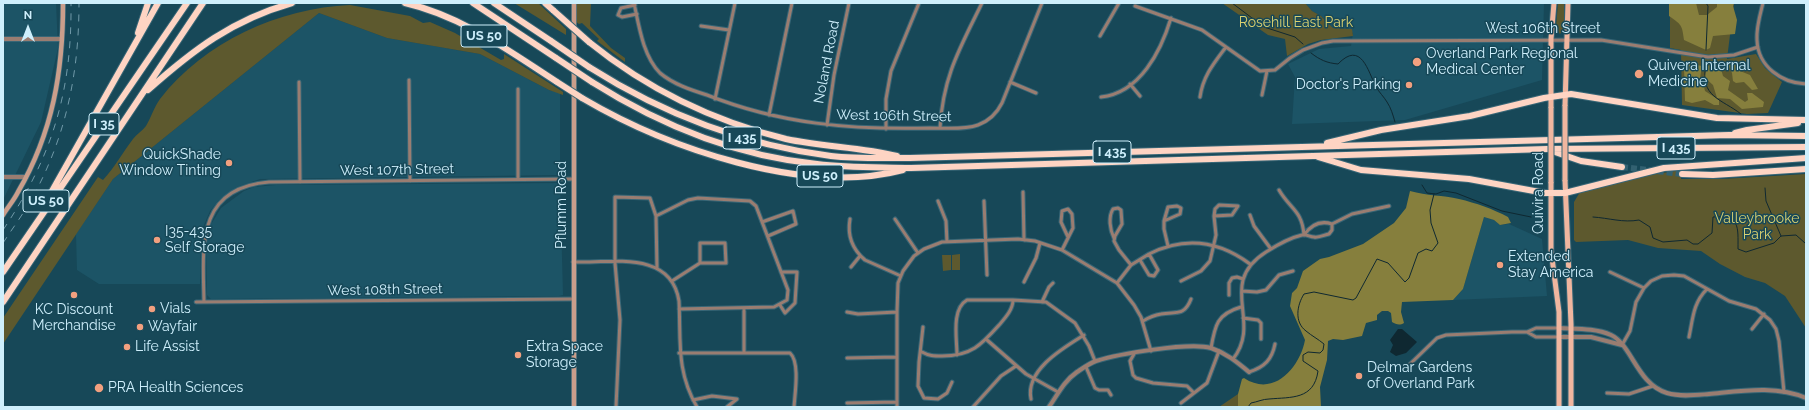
<!DOCTYPE html>
<html>
<head>
<meta charset="utf-8">
<style>
	body { margin:0 }
	#map { position:relative; width:1809px; height:410px; overflow:hidden; background:#174858; font-family:Raleway,sans-serif }
	canvas { display:block }
	.frame { position:absolute; inset:0; border:4px solid #ceeffc; pointer-events:none }
	.north { position:absolute; left:8px; top:8px; width:40px; height:40px; -webkit-text-stroke:3px #174858; paint-order:stroke; rotate:0deg; font-size:11px; font-weight:700; line-height:16px; text-align:center; color:#ceeffc }
	.north::after { content:''; display:block; margin:auto; width:14px; height:18px; background:#ceeffc; clip-path:polygon(50% 0,100% 100%,50% 72%,0 100%) }
</style>
</head>
<body>
<div id="map">
<canvas width="1809" height="410"></canvas>
<div class="frame"></div>
<div class="north">N</div>
</div>
<script>
const g = document.querySelector('canvas').getContext('2d');
g.lineJoin = 'round';
function paint(path, color) {
  g.fillStyle = color;
  g.fill(path, 'evenodd');
}
function trace(path, color, width, dash) {
  g.strokeStyle = color;
  g.lineWidth = width;
  g.lineCap = dash ? 'butt' : 'round';
  g.setLineDash(dash || []);
  g.stroke(path);
}
function label(font, color, halo, rows, align = 'center') {
  g.font = font + ' Raleway,sans-serif';
  g.lineWidth = 3;
  g.setLineDash([]);
  g.textBaseline = 'middle';
  g.strokeStyle = halo;
  g.fillStyle = color;
  for (const [text, x, y, turn = 0] of rows) {
    g.save();
    g.translate(x, y);
    g.rotate((+turn || 0) * Math.PI / 180);
    g.textAlign = isNaN(turn) ? turn : align;
    if (halo) g.strokeText(text, 0, 0);
    g.fillText(text, 0, 0);
    g.restore();
  }
}
const built = new Path2D(`
	M 3,3 L 56,3 L 58,48 L 41,122 L 3,200 Z
	M 1305,3 L 1544,3 L 1542,80 L 1405,120 L 1292,124 L 1295,77 L 1288,64 L 1319,49 L 1351,46 L 1353,33 L 1346,30 L 1333,28 L 1321,16 L 1312,11 Z
	M 319,13 L 387,38 L 480,54 L 549,90 L 560,93 L 560,175 L 260,179 L 237,187 L 218,201 L 210,211 L 201,232 L 200,284 L 99,284 L 77,270 L 76,234 L 113,179 Z
	M 560,183 L 563,295 L 559,296 L 211,299 L 207,295 L 206,240 L 210,226 L 221,208 L 244,191 L 254,187 L 276,185 Z
	M 1484,217 L 1494,220 L 1500,225 L 1509,224 L 1542,239 L 1547,296 L 1453,300 L 1463,289 Z`);
const green = new Path2D(`
	M 514,3 L 538,3 L 566,29 L 566,35 Z
	M 575,3 L 591,3 L 590,26 L 611,48 L 625,58 L 625,62 L 597,41 L 599,39 L 582,23 L 579,24 L 575,21 Z
	M 1222,3 L 1305,3 L 1312,11 L 1321,16 L 1333,28 L 1352,29 L 1353,36 L 1321,40 L 1308,44 L 1287,56 L 1285,39 L 1268,35 Z
	M 1558,3 L 1564,3 L 1564,28 L 1560,34 L 1556,28 Z
	M 1670,3 L 1734,3 L 1727,59 L 1756,54 L 1765,68 L 1782,82 L 1768,113 L 1747,114 L 1682,105 L 1681,50 L 1670,48 Z
	M 350,5 L 410,16 L 423,23 L 430,22 L 455,33 L 501,60 L 504,59 L 504,54 L 563,92 L 563,95 L 549,90 L 480,54 L 387,38 L 319,13 L 113,179 L 3,344 L 3,318 L 98,177 L 103,180 C 115,167 123,152 133,139 C 137,134 142,131 146,126 C 151,118 154,107 160,99 C 204,42 279,8 350,5 Z
	M 1682,170 L 1681,179 L 1722,179 L 1806,174 L 1806,328 L 1785,296 L 1765,283 L 1745,277 L 1720,264 L 1701,251 L 1658,248 L 1628,240 L 1576,242 L 1574,240 L 1574,202 L 1580,192 L 1637,177 Z
	M 960,254 L 960,270 L 952,270 L 952,255 Z
	M 942,255 L 951,255 L 951,270 L 943,271 Z
	M 1238,394 L 1238,407 L 1219,407 Z`);
const forest = new Path2D(`
	M 1669,3 L 1696,3 L 1699,15 L 1707,15 L 1717,7 L 1717,3 L 1734,3 L 1733,6 L 1737,20 L 1735,34 L 1713,36 L 1710,48 L 1706,50 L 1684,40 C 1682,25 1682,25 1669,16 Z
	M 1733,61 L 1740,71 L 1750,75 L 1758,89 L 1752,90 L 1744,82 L 1736,83 L 1733,81 L 1732,73 L 1728,65 L 1729,62 Z
	M 1686,63 L 1702,66 L 1700,78 L 1703,82 L 1705,91 L 1719,100 L 1719,105 L 1714,105 L 1705,100 L 1692,103 L 1685,101 L 1684,66 Z
	M 1711,64 L 1720,65 L 1723,76 L 1730,81 L 1728,90 L 1745,102 L 1748,100 L 1747,93 L 1752,93 L 1764,102 L 1763,107 L 1742,109 L 1730,99 L 1717,98 L 1713,85 L 1704,77 L 1707,67 Z
	M 1410,191 C 1427,196 1443,195 1459,199 C 1476,203 1493,209 1508,217 L 1511,223 L 1500,225 L 1494,220 L 1484,217 L 1463,289 L 1453,300 L 1402,302 L 1401,312 L 1404,323 C 1399,326 1396,324 1392,322 L 1391,313 L 1388,311 L 1382,311 L 1377,315 L 1377,320 L 1366,323 L 1362,336 L 1343,340 L 1333,339 L 1328,341 L 1327,360 L 1320,387 L 1321,407 L 1238,407 L 1238,394 L 1242,379 L 1244,378 C 1274,398 1300,367 1305,340 L 1290,306 L 1292,293 L 1297,288 L 1303,271 L 1320,259 L 1329,257 L 1363,244 L 1394,223 L 1406,208 Z`);
const water = new Path2D(`
	M 1398,329 L 1402,329 L 1417,342 L 1406,353 L 1396,356 L 1390,352 L 1393,345 L 1390,340 Z`);
const stream = new Path2D(`
	M 1232,3 L 1264,27 L 1295,37 L 1303,44
	M 1706,3 L 1708,6 L 1706,50
	M 1311,53 C 1320,60 1327,63 1338,64 C 1361,40 1368,71 1376,87 C 1379,92 1384,97 1387,102 C 1391,108 1393,115 1395,122
	M 1706,65 C 1699,97 1722,99 1741,114
	M 1422,185 L 1427,193 L 1436,194 L 1444,191 L 1456,193 L 1502,211 L 1531,217
	M 1765,188 L 1766,201 L 1781,236
	M 1593,217 C 1609,218 1623,223 1639,220 L 1650,227 L 1653,238 L 1663,242 L 1687,240 L 1693,244 L 1698,244 L 1712,233 L 1713,217 C 1740,215 1738,226 1738,249 L 1746,252 L 1774,243 L 1781,236 L 1796,235 L 1805,243 L 1806,240
	M 1248,407 L 1251,403 C 1257,402 1263,399 1269,399 C 1291,397 1314,400 1318,371 L 1303,361 L 1303,355 L 1308,352 L 1320,353 L 1323,350 L 1324,344 C 1318,339 1312,336 1306,331 C 1294,322 1297,305 1304,294 L 1314,292 L 1353,300 L 1356,298 L 1377,259 L 1388,263 L 1405,282 L 1409,278 L 1418,253 L 1426,249 L 1432,251 L 1438,243 L 1431,223 L 1430,210 L 1434,194`);
const motorwayTunnel = new Path2D(`
	M 1622,167 L 1682,174`);
const minor = new Path2D(`
	M 634,3 C 639,26 643,56 660,73 C 673,84 691,90 707,95 C 780,124 851,130 930,128 C 945,128 964,130 978,125 C 989,121 997,113 1002,103 L 1042,3
	M 1763,3 C 1760,15 1756,28 1757,40 C 1758,67 1782,83 1806,84
	M 635,5 L 621,8 L 618,15 L 622,17 L 637,14
	M 1135,6 L 1202,30 L 1260,71 L 1275,70 L 1290,58 L 1303,50 L 1322,43 L 1333,41 L 1601,40 L 1708,57 L 1734,55 L 1758,47
	M 701,26 L 729,30
	M 1100,36 L 1119,3
	M 409,80 L 410,181
	M 299,82 L 300,182
	M 1010,82 L 1036,93
	M 1130,84 L 1140,96
	M 518,89 L 518,179
	M 1262,95 L 1267,71
	M 1101,97 C 1140,93 1161,51 1171,18
	M 1200,97 C 1203,76 1214,63 1226,47
	M 715,99 L 735,3
	M 769,115 L 792,3
	M 827,125 L 834,75 L 849,3
	M 940,128 C 943,76 960,48 982,3
	M 886,129 L 886,99 L 891,71 L 919,3
	M 1279,190 C 1290,209 1302,210 1304,235
	M 1023,192 L 1024,240
	M 938,201 L 946,221 L 947,242
	M 984,201 L 987,275
	M 1250,215 L 1254,226 L 1271,249
	M 656,216 L 688,200 L 698,198 L 750,201 L 756,206 L 788,290 L 787,300 L 774,307 L 679,309
	M 850,219 C 847,236 852,249 865,260 L 901,276
	M 895,219 L 918,253
	M 1164,221 L 1168,207 L 1177,206 L 1181,208 L 1180,214 L 1164,221 L 1164,229 L 1168,246
	M 762,222 L 793,211 L 796,224 L 768,236
	M 1304,235 C 1311,225 1320,220 1332,224 L 1352,214 L 1389,206
	M 1114,238 C 1110,230 1108,217 1113,209 L 1118,208 L 1121,210 L 1122,224 L 1115,236 L 1114,241 L 1119,250 L 1131,265
	M 1062,250 L 1073,228 L 1072,214 L 1068,209 L 1062,211 L 1061,222 L 1068,237
	M 1140,260 L 1149,275 L 1154,276 L 1158,270 L 1149,254 C 1185,236 1219,241 1250,264
	M 573,262 C 612,263 671,250 679,301 C 681,341 676,371 697,407
	M 851,267 L 860,256
	M 1610,272 L 1644,288
	M 672,281 L 700,263 L 726,263 L 725,243 L 700,243 L 700,263
	M 1181,281 L 1201,271 L 1210,261 L 1216,235 L 1214,216 L 1232,215 L 1238,206 L 1219,205 L 1215,209 L 1214,216
	M 1024,282 L 1036,258 L 1040,243
	M 1117,283 L 1131,265 L 1149,254
	M 1242,291 L 1257,292 L 1266,290 L 1279,275 L 1293,271
	M 1229,295 L 1229,283 L 1232,278 L 1237,277 L 1243,279
	M 196,302 L 574,299
	M 204,302 C 203,248 195,188 269,182 L 573,179
	M 1042,302 L 1049,287 L 1053,283
	M 780,305 L 785,313 L 795,303 L 797,272 L 781,272
	M 847,312 L 858,314 L 897,312
	M 1243,318 L 1258,320 L 1261,323 L 1261,339
	M 1143,321 C 1148,318 1155,315 1161,314 C 1176,311 1184,317 1191,299
	M 923,327 L 919,362 L 918,386 L 924,398 L 938,399 L 947,393 L 952,382
	M 1752,329 L 1764,314
	M 1527,332 L 1536,328 L 1559,328
	M 1689,337 C 1693,318 1693,303 1707,289
	M 987,340 L 1026,374 L 1058,392
	M 1622,345 L 1630,331 L 1636,302 L 1644,288 L 1651,281 L 1662,276 L 1674,275 L 1684,276 L 1729,301 L 1756,309 L 1770,320 L 1776,329 L 1779,341 L 1784,392
	M 1211,348 C 1215,325 1217,314 1241,307
	M 922,352 C 929,356 934,356 942,356 C 972,356 982,344 1000,324 C 1006,317 1013,309 1013,300
	M 679,353 L 790,353 C 800,362 795,393 794,407
	M 744,353 L 744,308
	M 1134,354 L 1130,361 L 1133,375 L 1136,378 L 1153,383 L 1187,386 L 1194,393
	M 957,355 C 957,339 951,309 967,300 L 1013,300 L 1046,302 L 1075,323 L 1089,346 L 1095,361
	M 847,358 L 897,357
	M 1233,359 C 1263,321 1216,284 1266,252 C 1277,245 1289,238 1302,235 C 1306,234 1310,237 1314,237 C 1319,238 1324,235 1329,234 L 1332,230 L 1332,224
	M 1408,366 L 1437,338 L 1446,335 L 1512,332 L 1527,332 L 1536,337 L 1559,337
	M 1086,367 L 1095,388 L 1099,390 L 1108,390 L 1111,395
	M 1249,372 C 1265,367 1272,359 1275,344
	M 1607,393 L 1629,394 L 1653,386
	M 1031,399 C 1025,370 1063,348 1084,335
	M 693,400 L 712,396 L 737,399 L 727,407
	M 847,403 L 897,402
	M 1181,403 L 1207,383 L 1219,351
	M 616,407 L 620,320 L 615,263 L 615,197 L 650,198 L 656,216 L 657,268
	M 897,407 L 897,312 L 898,283 L 903,271 L 914,256 L 924,249 L 942,242 L 1018,239 L 1035,241 L 1062,250 L 1117,283 L 1134,305 L 1141,317 L 1151,351
	M 973,407 L 1001,376 L 1016,366`);
const tertiary = new Path2D(`
	M 3,39 L 62,39
	M 3,177 L 26,177
	M 1559,328 C 1576,329 1595,328 1611,335 C 1632,345 1637,384 1667,393 C 1680,397 1696,395 1709,394 C 1741,391 1776,385 1806,398
	M 1559,337 L 1591,337 L 1622,345
	M 1049,407 C 1058,394 1064,381 1077,372 C 1083,368 1090,363 1096,361 C 1118,354 1189,342 1211,348 C 1226,353 1237,362 1249,372`);
const secondary = new Path2D(`
	M 574,3 L 574,407
	M 3,215 C 8,207 14,200 18,192 C 53,132 63,71 63,3`);
const primary = new Path2D(`
	M 1565,106 L 1568,3
	M 1551,108 L 1551,39 L 1554,3
	M 1565,180 L 1571,324 L 1571,407
	M 1551,182 L 1551,250 L 1559,312 L 1559,407`);
const motorway = new Path2D(`
	M 405,3 C 462,16 509,51 557,82
	M 473,3 L 556,58
	M 494,3 L 551,41
	M 545,3 L 554,11
	M 138,33 L 148,3
	M 589,42 C 647,89 713,121 786,139 C 823,147 861,147 897,156
	M 589,67 C 663,114 744,145 831,156 C 857,159 884,158 910,158 L 1729,135 L 1806,136
	M 592,82 C 660,125 736,156 817,164 C 848,168 879,167 911,168 L 1547,149 L 1806,147
	M 148,90 C 193,50 232,20 292,3
	M 582,98 C 667,148 804,196 903,170
	M 1735,133 L 1747,130 L 1798,123
	M 1327,143 L 1381,130 L 1470,116 L 1544,98 L 1571,94 L 1717,118 L 1806,120
	M 1552,151 L 1581,161 L 1622,167
	M 1318,157 L 1361,170 L 1469,179 L 1545,193 L 1565,193 L 1664,168 L 1806,158
	M 1682,174 L 1713,175 L 1806,169
	M 43,207 L 158,3
	M 3,272 L 187,3
	M 3,302 L 203,3`);
const rail = new Path2D(`
	M 3,230 C 52,157 72,92 71,3
	M 3,243 C 14,226 27,209 36,191 C 67,132 79,70 79,3`);
const primaryBridge = new Path2D(`
	M 1551,108 L 1551,182
	M 1565,180 L 1565,106`);
const motorwayBridge = new Path2D(`
	M 554,11 L 589,42
	M 551,41 L 589,67
	M 556,58 L 592,82
	M 557,82 L 582,98`);
const markers = [
	[1417,62,5,"#f2a07f"],
	[1639,74,5,"#f2a07f"],
	[1409,85,4,"#f2a07f"],
	[229,163,4,"#f2a07f"],
	[157,240,4,"#f2a07f"],
	[1500,265,4,"#f2a07f"],
	[74,295,4,"#f2a07f"],
	[152,309,4,"#f2a07f"],
	[140,327,4,"#f2a07f"],
	[127,347,4,"#f2a07f"],
	[518,355,4,"#f2a07f"],
	[1359,376,4,"#f2a07f"],
	[99,388,5,"#f2a07f"]
];
const shields = [
	[484,36,46],
	[104,124,30],
	[742,138,38],
	[1676,148,38],
	[1112,152,38],
	[820,176,46],
	[46,201,46]
];
const shieldNames = [
	["US 50",484,36],
	["I 35",104,124],
	["I 435",742,138],
	["I 435",1676,148],
	["I 435",1112,152],
	["US 50",820,176],
	["US 50",46,201]
];
const parkNames = [
	["Rosehill East Park",1296,23],
	["Valleybrooke",1757,219],
	["Park",1757,235]
];
const streetNames = [
	["West 106th Street",1543,29],
	["Noland Road",827,62,-79],
	["West 106th Street",894,116,1],
	["West 107th Street",397,170,-1],
	["Quivira Road",1539,193,-90],
	["Pflumm Road",562,205,-90],
	["West 108th Street",385,290,-1]
];
const poiNames = [
	["Overland Park Regional",1426,54],
	["Medical Center",1426,70],
	["Quivera Internal",1648,66],
	["Medicine",1648,82],
	["Doctor's Parking",1401,85,"right"],
	["QuickShade",221,155,"right"],
	["Window Tinting",221,171,"right"],
	["I35-435",165,232],
	["Self Storage",165,248],
	["Extended",1508,257],
	["Stay America",1508,273],
	["Vials",160,309],
	["KC Discount",74,310,"center"],
	["Merchandise",74,326,"center"],
	["Wayfair",148,327],
	["Life Assist",135,347],
	["Extra Space",526,347],
	["Storage",526,363],
	["Delmar Gardens",1367,368],
	["of Overland Park",1367,384],
	["PRA Health Sciences",108,388]
];
paint(built, '#1c5466');
paint(green, '#5d592e');
paint(forest, '#867f3d');
paint(water, '#0f2831');
trace(stream, '#0f2831', 1);
trace(motorwayTunnel, '#326171', 6, [6, 3]);
trace(minor, '#386676', 5);
trace(tertiary, '#386676', 6);
trace(secondary, '#386676', 6);
trace(primary, '#386676', 7);
trace(motorway, '#386676', 8);
trace(minor, '#9a7d71', 3);
trace(tertiary, '#9a7d71', 4);
trace(secondary, '#ca9e8b', 4.5);
trace(primary, '#f0b69f', 5);
trace(motorway, '#fed4c3', 6);
trace(rail, '#719aa9', 1, [7, 7]);
trace(primaryBridge, '#386676', 7, []);
trace(motorwayBridge, '#386676', 8, []);
trace(primaryBridge, '#f0b69f', 5);
trace(motorwayBridge, '#fed4c3', 6);
for (const [x, y, r, color] of markers) {
  const dot = new Path2D();
  dot.arc(x, y, r, 0, 2 * Math.PI);
  g.fillStyle = color;
  g.fill(dot);
  trace(dot, '#174858', 1.5);
}
for (const [x, y, w] of shields) {
  const box = new Path2D();
  box.roundRect(x - w / 2, y - 11, w, 22, 3);
  g.fillStyle = '#174858';
  g.fill(box);
  trace(box, '#ceeffc', 1);
}
label('bold 13px', '#ceeffc', null, shieldNames);
label('14px', '#d9d070', '#174858', parkNames);
label('14px', '#ceeffc', '#174858', streetNames);
label('14px', '#ceeffc', '#174858', poiNames, 'left');
</script>
</body>
</html>
